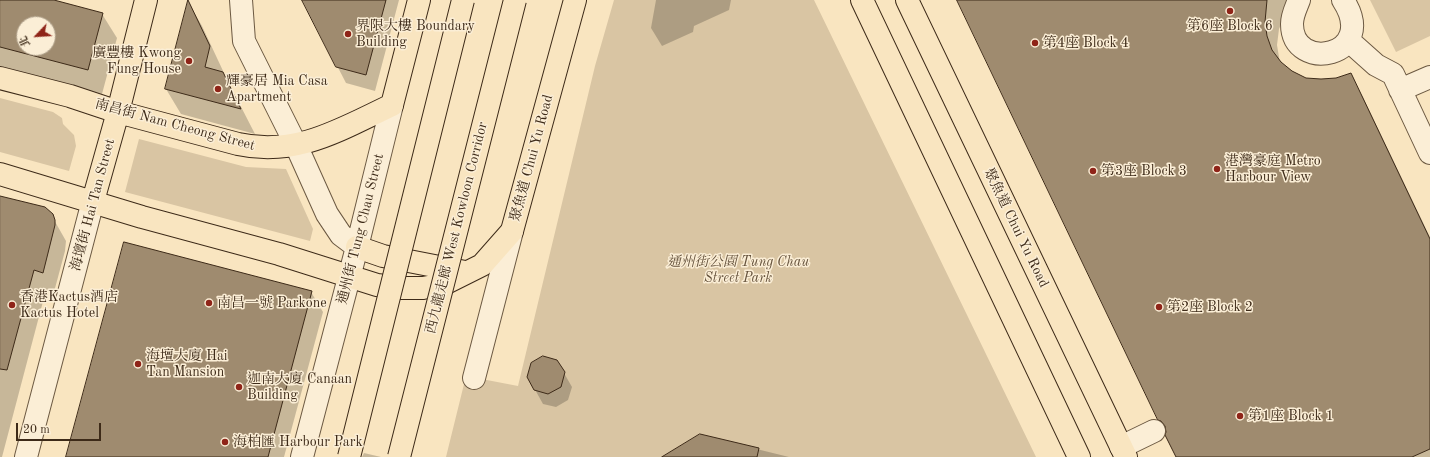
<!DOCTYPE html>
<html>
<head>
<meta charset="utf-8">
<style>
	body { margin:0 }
	#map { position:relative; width:1430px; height:457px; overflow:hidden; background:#f9e5c0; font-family:"Old Standard TT","Noto Serif TC",serif }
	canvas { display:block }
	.north { position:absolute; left:16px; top:16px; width:40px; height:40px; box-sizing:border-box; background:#fbeed6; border:1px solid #afa08a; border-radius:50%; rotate:245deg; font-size:11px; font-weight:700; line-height:16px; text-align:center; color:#3d2a18 }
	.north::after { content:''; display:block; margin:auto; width:14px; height:18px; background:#8f2418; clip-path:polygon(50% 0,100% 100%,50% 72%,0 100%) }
	.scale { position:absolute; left:16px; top:423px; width:85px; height:18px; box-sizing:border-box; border:2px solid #3d2a18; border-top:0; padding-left:5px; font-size:12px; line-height:14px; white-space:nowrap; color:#3d2a18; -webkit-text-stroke:3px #fbeed6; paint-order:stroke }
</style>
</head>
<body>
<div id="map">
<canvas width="1430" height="457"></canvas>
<div class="north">北</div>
<div class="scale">20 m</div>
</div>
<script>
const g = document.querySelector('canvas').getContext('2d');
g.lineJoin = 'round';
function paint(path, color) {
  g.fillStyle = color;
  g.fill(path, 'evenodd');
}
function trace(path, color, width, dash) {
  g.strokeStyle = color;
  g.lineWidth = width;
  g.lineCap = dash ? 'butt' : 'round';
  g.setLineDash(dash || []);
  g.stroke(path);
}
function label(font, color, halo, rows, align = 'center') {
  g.font = font + ' "Old Standard TT","Noto Serif TC",serif';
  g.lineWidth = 3;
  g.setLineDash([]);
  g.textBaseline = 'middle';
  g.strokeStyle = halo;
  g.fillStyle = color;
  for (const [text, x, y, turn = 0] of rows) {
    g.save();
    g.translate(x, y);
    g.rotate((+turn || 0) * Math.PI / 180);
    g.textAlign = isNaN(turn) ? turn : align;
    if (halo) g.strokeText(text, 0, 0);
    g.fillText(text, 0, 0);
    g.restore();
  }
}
const green = new Path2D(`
	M 614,0 L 814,0 L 1036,457 L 446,457 L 466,376 L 518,386 L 595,66 Z
	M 1370,0 L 1430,0 L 1430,36 L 1396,52 Z
	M 0,98 L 53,112 L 62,118 L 63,124 L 74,135 L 76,146 L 69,171 L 0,152 Z
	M 139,139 L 246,167 L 286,169 L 313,229 L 310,241 L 125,192 Z`);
const shadow = new Path2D(`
	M 0,0 L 50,0 L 102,14 L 117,38 L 102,94 L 0,67 ZM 24,24 L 48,24 L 48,48 L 24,48 Z
	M 303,0 L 399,0 L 375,91 L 346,83 Z
	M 656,0 L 731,0 L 729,10 L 694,26 L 693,32 L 662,46 L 651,28 Z
	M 958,0 L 1298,0 L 1285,16 L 1279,29 L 1277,45 L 1280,63 L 1292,72 L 1306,79 L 1321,80 L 1336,79 L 1350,75 L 1363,97 L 1430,237 L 1430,457 L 1177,457 L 1167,433 L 1159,419 Z
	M 188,2 L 202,26 L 224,73 L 223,75 L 237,99 L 255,134 L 181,114 L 166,89 Z
	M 0,197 L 49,211 L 66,241 L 65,251 L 54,292 L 46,290 L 2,457 L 0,457 Z
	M 311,292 L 323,312 L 284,457 L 68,457 Z
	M 557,361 L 572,387 L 568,400 L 556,407 L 543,404 L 528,377 Z
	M 700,435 L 789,457 L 665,457 Z
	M 364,453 L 381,457 L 362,457 Z`);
const building = new Path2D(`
	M 0,0 L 54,0 L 103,13 L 88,70 L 0,47 ZM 24,24 L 48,24 L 48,48 L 24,48 Z
	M 188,0 L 210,46 L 205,67 L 223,72 L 241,109 L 165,89 Z
	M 302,0 L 386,0 L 366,75 L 336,67 Z
	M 957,0 L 1267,0 L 1265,22 L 1267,36 L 1272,50 L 1281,62 L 1292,71 L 1306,78 L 1321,79 L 1336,78 L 1351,73 L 1430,239 L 1430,449 L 1412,457 L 1176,457 L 1165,435 L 1166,432 L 1165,426 L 1161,421 L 1158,420 Z
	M 0,196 L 45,207 L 53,214 L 55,220 L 55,225 L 43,273 L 34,270 L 7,370 L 0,369 Z
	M 124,242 L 312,291 L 268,457 L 66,457 Z
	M 543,356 L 557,360 L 565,372 L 561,387 L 548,394 L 534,390 L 527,377 L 531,363 Z
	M 700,434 L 759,448 L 757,457 L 662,457 Z`);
const minor = new Path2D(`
	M 241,0 L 244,41 L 296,145 L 327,214 L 341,235 L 357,247
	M 1299,0 C 1296,8 1292,15 1292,24 C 1292,74 1380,57 1343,0
	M 1348,40 L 1376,65 L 1393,74 L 1430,153
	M 1400,90 L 1430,77
	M 474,378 L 512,231
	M 1121,447 L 1154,431
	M 26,457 L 93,201
	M 302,457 L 357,247 L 392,105`);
const major = new Path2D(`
	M 862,0 L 1079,457
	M 907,0 L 1126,457
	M 0,78 L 70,96 L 118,112 L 238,144 C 297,157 341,129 392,105 L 419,0
	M 0,174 L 142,217 L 279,254 L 377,285 L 400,288 L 423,288 L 444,284 L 482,265 L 512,231 L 575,0
	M 93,201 L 118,112 L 146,0
	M 357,247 L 383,256 L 465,272`);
const highwayBridge = new Path2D(`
	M 349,457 L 463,0
	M 399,457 L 515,0`);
const markers = [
	[1230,11,4,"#8f2418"],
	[348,34,4,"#8f2418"],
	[1035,43,4,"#8f2418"],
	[189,61,4,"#8f2418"],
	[218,89,4,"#8f2418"],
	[1217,169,4,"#8f2418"],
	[1093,171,4,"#8f2418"],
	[209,303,4,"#8f2418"],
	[12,305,4,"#8f2418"],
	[1159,307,4,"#8f2418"],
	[138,364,4,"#8f2418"],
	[239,387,4,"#8f2418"],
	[1240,416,4,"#8f2418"],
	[225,442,4,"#8f2418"]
];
const poiNames = [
	["界限大樓 Boundary",356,26],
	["Building",356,42],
	["第6座 Block 6",1230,26,"center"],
	["第4座 Block 4",1043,43],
	["廣豐樓 Kwong",181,53,"right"],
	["Fung House",181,69,"right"],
	["輝豪居 Mia Casa",226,81],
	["Apartment",226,97],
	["港灣豪庭 Metro",1225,161],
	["Harbour View",1225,177],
	["第3座 Block 3",1101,171],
	["香港Kactus酒店",20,297],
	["Kactus Hotel",20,313],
	["南昌一號 Parkone",217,303],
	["第2座 Block 2",1167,307],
	["海壇大廈 Hai",146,356],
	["Tan Mansion",146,372],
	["迦南大廈 Canaan",247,379],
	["Building",247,395],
	["第1座 Block 1",1248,416],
	["海柏匯 Harbour Park",233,442]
];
const streetNames = [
	["南昌街 Nam Cheong Street",175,125,15],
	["聚魚道 Chui Yu Road",532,158,-75],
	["海壇街 Hai Tan Street",93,205,-75],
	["西九龍走廊 West Kowloon Corridor",457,228,-76],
	["聚魚道 Chui Yu Road",1016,228,64],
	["通州街 Tung Chau Street",361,229,-76]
];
const parkNames = [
	["通州街公園 Tung Chau",738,262],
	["Street Park",738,278]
];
paint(green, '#d9c5a3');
paint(shadow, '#0003');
paint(building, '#9f8b6f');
trace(building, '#3d2a18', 1);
trace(minor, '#6c5942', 24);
trace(major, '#3d2a18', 24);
trace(minor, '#fbeed6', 22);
trace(major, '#f9e5c0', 22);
trace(highwayBridge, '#3d2a18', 24, []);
trace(highwayBridge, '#f9e5c0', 22);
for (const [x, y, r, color] of markers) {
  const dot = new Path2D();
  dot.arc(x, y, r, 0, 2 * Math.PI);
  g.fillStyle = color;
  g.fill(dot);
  trace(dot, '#fbeed6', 1.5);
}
label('14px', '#3d2a18', '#fbeed6', poiNames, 'left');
label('14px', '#3d2a18', '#fbeed6', streetNames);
label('italic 14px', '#64513b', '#fbeed6', parkNames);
</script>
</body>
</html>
